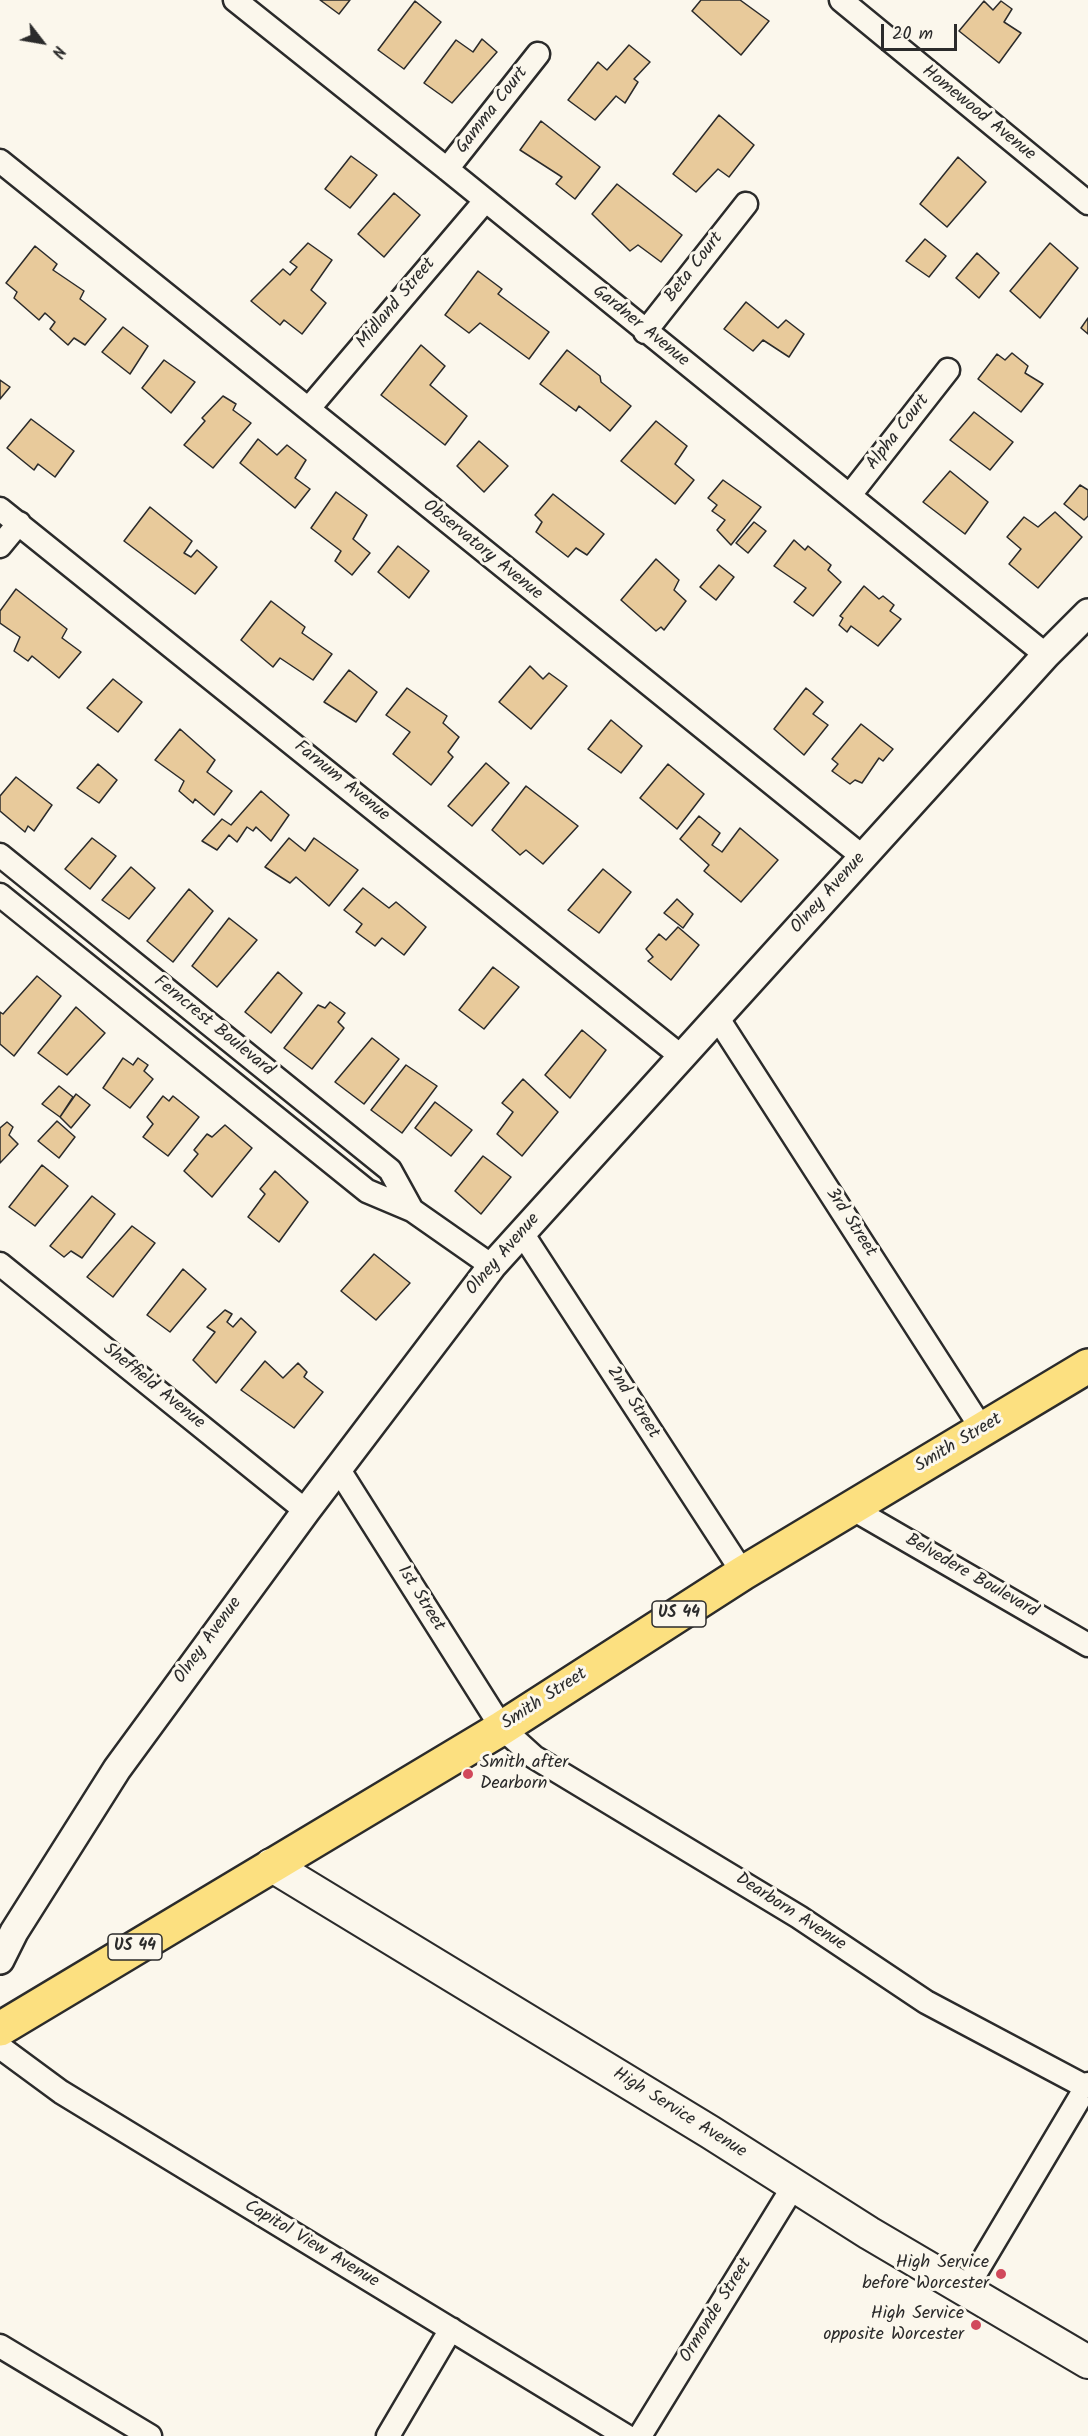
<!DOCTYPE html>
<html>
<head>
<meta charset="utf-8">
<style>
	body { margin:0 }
	#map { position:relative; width:1088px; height:2436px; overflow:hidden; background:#fbf7ec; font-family:Kalam,sans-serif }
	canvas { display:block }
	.north { position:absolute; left:12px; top:12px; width:60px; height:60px; -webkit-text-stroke:4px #fbf7ec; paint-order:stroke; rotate:121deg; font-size:16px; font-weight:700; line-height:24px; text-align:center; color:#2b2b2b }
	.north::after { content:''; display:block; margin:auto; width:21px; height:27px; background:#2b2b2b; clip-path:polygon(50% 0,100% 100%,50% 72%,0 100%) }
	.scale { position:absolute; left:881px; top:24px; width:76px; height:27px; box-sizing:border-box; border:3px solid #2b2b2b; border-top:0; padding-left:8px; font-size:18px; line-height:21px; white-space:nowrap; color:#2b2b2b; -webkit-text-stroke:4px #fbf7ec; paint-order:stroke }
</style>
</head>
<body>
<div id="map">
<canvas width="1088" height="2436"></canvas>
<div class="north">N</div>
<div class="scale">20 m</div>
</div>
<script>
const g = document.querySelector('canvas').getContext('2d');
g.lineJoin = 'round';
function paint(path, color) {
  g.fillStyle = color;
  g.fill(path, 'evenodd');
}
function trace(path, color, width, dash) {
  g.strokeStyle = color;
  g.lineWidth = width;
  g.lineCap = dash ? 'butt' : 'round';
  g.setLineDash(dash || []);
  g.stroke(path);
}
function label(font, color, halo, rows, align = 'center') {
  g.font = font + ' Kalam,sans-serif';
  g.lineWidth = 6;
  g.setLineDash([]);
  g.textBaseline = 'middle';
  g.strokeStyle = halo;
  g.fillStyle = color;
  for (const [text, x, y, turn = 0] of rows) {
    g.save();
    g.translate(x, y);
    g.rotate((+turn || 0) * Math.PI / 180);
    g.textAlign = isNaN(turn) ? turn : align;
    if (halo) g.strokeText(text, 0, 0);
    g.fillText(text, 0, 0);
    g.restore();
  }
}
const building = new Path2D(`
	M 320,0 L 350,0 L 339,14 Z
	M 701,0 L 740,0 L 769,21 L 741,55 L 692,11 Z
	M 415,1 L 441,22 L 404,69 L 378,50 Z
	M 984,1 L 993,10 L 1001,1 L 1012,9 L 1004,22 L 1021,33 L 999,63 L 959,31 Z
	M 482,39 L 497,52 L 452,103 L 424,83 L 456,40 L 473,52 Z
	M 629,45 L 650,62 L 634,79 L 638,82 L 625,103 L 616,96 L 595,120 L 568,100 L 598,62 L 607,70 Z
	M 719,115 L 754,145 L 729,177 L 718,169 L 696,192 L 673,174 Z
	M 541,121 L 600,167 L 575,199 L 556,184 L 562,177 L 520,150 Z
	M 351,156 L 377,175 L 350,208 L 325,189 Z
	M 958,157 L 986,182 L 947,227 L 920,204 Z
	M 617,184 L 682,235 L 661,262 L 638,245 L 630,251 L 592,214 Z
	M 394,193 L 420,215 L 384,257 L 358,234 Z
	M 925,239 L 946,256 L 929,277 L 906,261 Z
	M 308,243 L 332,260 L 311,290 L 326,303 L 302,334 L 284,320 L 280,325 L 251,301 L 283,269 L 290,275 L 297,267 L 290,262 Z
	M 1050,243 L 1078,268 L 1040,318 L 1010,291 Z
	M 35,246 L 57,264 L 53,270 L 84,291 L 80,299 L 106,319 L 85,345 L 74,338 L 68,345 L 50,329 L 55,322 L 45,313 L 39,320 L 14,298 L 17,292 L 6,283 Z
	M 977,253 L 999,273 L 979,298 L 956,278 Z
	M 478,271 L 502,289 L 498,294 L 549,332 L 529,359 L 480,323 L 469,333 L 445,315 Z
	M 746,302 L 778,328 L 786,320 L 804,334 L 789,357 L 763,340 L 753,351 L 724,329 Z
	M 1088,318 L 1088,334 L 1081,328 Z
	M 123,327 L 148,346 L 130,374 L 102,352 Z
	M 421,345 L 445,366 L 430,385 L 467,416 L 445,445 L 381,395 Z
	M 567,350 L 600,376 L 601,382 L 631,406 L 610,431 L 579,406 L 576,411 L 540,384 Z
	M 1012,353 L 1028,366 L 1025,373 L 1043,384 L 1021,412 L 978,379 L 997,354 L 1005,360 Z
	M 164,360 L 195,382 L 171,413 L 142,388 Z
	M 0,380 L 10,387 L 0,399 Z
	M 223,396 L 236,404 L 233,410 L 251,423 L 213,468 L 184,445 L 205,421 L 202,418 Z
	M 974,412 L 1013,442 L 990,470 L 950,440 Z
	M 31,419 L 74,451 L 55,477 L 38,464 L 34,470 L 7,448 Z
	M 656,421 L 687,446 L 675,464 L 694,480 L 675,504 L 621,461 Z
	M 258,439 L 277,455 L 287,445 L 306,460 L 295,478 L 310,489 L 295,508 L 240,463 Z
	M 479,441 L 508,466 L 484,492 L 457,466 Z
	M 950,471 L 988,502 L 965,534 L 923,502 Z
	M 723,480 L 761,507 L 731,545 L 717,530 L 725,520 L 712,511 L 717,505 L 708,498 Z
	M 1080,485 L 1088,490 L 1088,516 L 1084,520 L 1064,504 Z
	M 336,492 L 367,515 L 353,539 L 370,553 L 352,575 L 335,561 L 341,551 L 311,528 Z
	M 553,494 L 604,534 L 587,555 L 576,548 L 568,557 L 536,532 L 542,522 L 535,515 Z
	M 150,507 L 192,541 L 184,553 L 191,557 L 197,550 L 217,567 L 195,594 L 124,541 Z
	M 1055,512 L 1082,537 L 1038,588 L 1009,564 L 1021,549 L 1007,537 L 1024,517 L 1038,527 Z
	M 754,522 L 766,531 L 748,553 L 736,543 Z
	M 794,540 L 805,550 L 808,546 L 831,565 L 828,570 L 841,582 L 813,616 L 794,602 L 806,588 L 774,566 Z
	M 398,546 L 429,571 L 409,598 L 378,572 Z
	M 656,559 L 679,580 L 674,590 L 686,601 L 664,630 L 661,627 L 656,631 L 621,600 Z
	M 719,565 L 734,577 L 716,600 L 700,587 Z
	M 864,586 L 879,599 L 883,596 L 894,605 L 890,611 L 901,619 L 878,646 L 851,626 L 847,632 L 839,625 L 843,618 L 840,616 Z
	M 16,589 L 67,629 L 62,638 L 81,652 L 59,678 L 32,656 L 28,661 L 14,651 L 20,637 L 0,623 L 0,611 Z
	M 271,601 L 305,627 L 302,633 L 332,654 L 313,680 L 280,658 L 273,667 L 241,640 Z
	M 530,666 L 543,679 L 549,673 L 567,686 L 531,729 L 499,702 Z
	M 349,670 L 377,692 L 356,722 L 324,702 Z
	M 113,679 L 142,702 L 118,732 L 87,708 Z
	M 407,688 L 447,716 L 443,723 L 459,737 L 448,752 L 453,757 L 431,785 L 393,754 L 410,732 L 386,715 Z
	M 806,688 L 823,702 L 813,714 L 828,725 L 804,755 L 774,729 Z
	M 611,720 L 642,746 L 621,773 L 588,749 Z
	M 861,724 L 893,749 L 883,761 L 879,758 L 862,783 L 855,780 L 850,784 L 832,771 L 838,764 L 832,759 Z
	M 180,729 L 215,760 L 207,772 L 232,791 L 214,815 L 195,799 L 193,803 L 179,791 L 184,781 L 155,760 Z
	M 486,763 L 509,783 L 472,826 L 448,806 Z
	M 98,764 L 117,780 L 99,803 L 77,788 Z
	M 668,764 L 704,794 L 677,829 L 640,798 Z
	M 16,777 L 52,805 L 34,831 L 28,826 L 25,832 L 0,811 L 0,796 Z
	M 526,786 L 578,826 L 543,864 L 526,850 L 520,855 L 492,830 Z
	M 261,791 L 289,815 L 271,841 L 256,827 L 253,831 L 247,827 L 237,842 L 229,835 L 217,850 L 202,841 L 222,819 L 231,825 Z
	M 699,816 L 720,833 L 712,845 L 722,852 L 740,828 L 778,860 L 741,902 L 704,871 L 709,865 L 680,839 Z
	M 92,838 L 116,856 L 90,889 L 65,869 Z
	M 289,838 L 305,851 L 314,838 L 358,870 L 329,906 L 296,877 L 290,883 L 265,867 Z
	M 131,867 L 155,888 L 129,919 L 102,900 Z
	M 603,869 L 631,892 L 599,933 L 568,910 Z
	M 363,888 L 389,908 L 396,902 L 426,927 L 404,955 L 382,938 L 375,946 L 356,932 L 362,924 L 344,910 Z
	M 189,889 L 213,911 L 173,962 L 147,941 Z
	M 677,899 L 693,914 L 683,928 L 664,913 Z
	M 229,918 L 257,940 L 217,987 L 192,966 Z
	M 678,927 L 699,945 L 671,980 L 648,961 L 653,957 L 646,949 L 659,934 L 666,940 Z
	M 493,967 L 519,987 L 484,1029 L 459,1010 Z
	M 278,972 L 302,993 L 271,1033 L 245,1012 Z
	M 37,976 L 61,996 L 14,1056 L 0,1044 L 0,1012 L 3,1014 Z
	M 330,1002 L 345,1013 L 338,1022 L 344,1028 L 312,1069 L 284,1048 L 318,1005 L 325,1008 Z
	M 76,1007 L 105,1033 L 67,1075 L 38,1053 Z
	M 582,1030 L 606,1050 L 570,1098 L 545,1075 Z
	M 372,1038 L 399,1059 L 364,1104 L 335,1082 Z
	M 123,1058 L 133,1065 L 138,1058 L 148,1065 L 144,1071 L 153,1079 L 130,1108 L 103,1088 Z
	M 406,1065 L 437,1086 L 402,1133 L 371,1110 Z
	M 523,1079 L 558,1112 L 522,1156 L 497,1134 L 513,1112 L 502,1103 Z
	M 59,1086 L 73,1097 L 60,1117 L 42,1104 Z
	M 76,1094 L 90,1105 L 71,1128 L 60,1117 Z
	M 163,1096 L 169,1101 L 173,1096 L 199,1117 L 168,1156 L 143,1137 L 153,1124 L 147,1117 Z
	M 435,1102 L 472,1130 L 451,1156 L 415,1128 Z
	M 57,1121 L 75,1137 L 59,1158 L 38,1141 Z
	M 7,1122 L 13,1127 L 9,1135 L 18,1144 L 0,1163 L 0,1128 Z
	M 225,1125 L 252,1148 L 212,1197 L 184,1171 L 198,1154 L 194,1150 L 207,1134 L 212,1137 Z
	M 483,1156 L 511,1177 L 481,1214 L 455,1191 Z
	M 42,1165 L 68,1186 L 35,1226 L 9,1207 Z
	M 275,1171 L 308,1202 L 279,1242 L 248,1217 L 265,1194 L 260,1189 Z
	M 92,1196 L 115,1214 L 82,1258 L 71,1251 L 64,1257 L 50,1246 Z
	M 132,1226 L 155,1243 L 113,1297 L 87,1277 Z
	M 374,1254 L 410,1283 L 376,1320 L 341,1291 Z
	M 183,1269 L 206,1289 L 170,1332 L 147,1315 Z
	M 225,1310 L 232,1314 L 227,1322 L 233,1327 L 241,1318 L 256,1332 L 216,1383 L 193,1360 L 215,1332 L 207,1327 Z
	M 265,1361 L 283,1378 L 298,1363 L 307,1372 L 304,1377 L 323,1392 L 294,1428 L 241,1390 Z`);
const minor = new Path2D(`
	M 235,0 L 447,169 L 1046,655
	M 841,0 L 1088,203
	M 0,161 C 289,391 575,626 863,857
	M 447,169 L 538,54
	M 645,332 L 746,204
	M 310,407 L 485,201
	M 850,495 L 948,370
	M 0,509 L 682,1057
	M 0,546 L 19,523
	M 0,855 L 390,1170 L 412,1210
	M 0,895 L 367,1191 L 412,1210 L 492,1266
	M 717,1017 L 982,1429
	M 522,1233 L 743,1573
	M 0,1264 L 306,1511
	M 339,1470 L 502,1728 L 534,1757 L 799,1917 L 926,2002 L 1086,2087
	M 853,1509 L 1088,1645
	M 0,2047 L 61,2092 L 626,2436
	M 966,2289 L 1088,2084
	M 0,2346 L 150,2436
	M 388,2436 L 451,2329
	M 640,2436 L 793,2187`);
const tertiary = new Path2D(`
	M 0,1960 L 14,1932 L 117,1769 L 306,1511 L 492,1266 L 1046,655 L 1088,613`);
const secondary = new Path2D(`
	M 271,1865 L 710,2132 L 869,2233 L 1088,2362`);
const primary = new Path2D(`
	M 0,2029 L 502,1728 L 743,1573 L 1088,1366`);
const markers = [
	[468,1774,6,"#d1495b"],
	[1001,2274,6,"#d1495b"],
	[976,2325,6,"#d1495b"]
];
const shields = [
	[679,1614,54],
	[135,1947,54]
];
const shieldNames = [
	["US 44",679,1614],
	["US 44",135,1947]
];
const streetNames = [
	["Gamma Court",493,111,-52],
	["Homewood Avenue",978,114,39],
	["Beta Court",695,268,-52],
	["Midland Street",397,304,-50],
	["Gardner Avenue",640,327,39],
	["Alpha Court",899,433,-52],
	["Observatory Avenue",482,551,39],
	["Farnum Avenue",341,782,39],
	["Olney Avenue",829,894,-48],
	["Ferncrest Boulevard",213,1027,39],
	["3rd Street",850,1223,57],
	["Olney Avenue",504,1255,-49],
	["Sheffield Avenue",153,1387,39],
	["2nd Street",632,1403,57],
	["Smith Street",959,1444,-31],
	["Belvedere Boulevard",971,1577,30],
	["1st Street",420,1599,58],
	["Olney Avenue",209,1641,-54],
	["Smith Street",545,1700,-33],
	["Dearborn Avenue",790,1913,33],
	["High Service Avenue",679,2114,32],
	["Capitol View Avenue",311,2245,31],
	["Ormonde Street",717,2311,-58]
];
const poiNames = [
	["Smith after",480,1764,"left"],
	["Dearborn",480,1785,"left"],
	["High Service",989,2264],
	["before Worcester",989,2285],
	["High Service",964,2315],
	["opposite Worcester",964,2336]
];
paint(building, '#e8ca9b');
trace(building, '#2b2b2b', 1.5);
trace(minor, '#2b2b2b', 27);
trace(tertiary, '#2b2b2b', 32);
trace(secondary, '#2b2b2b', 36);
trace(primary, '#2b2b2b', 38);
trace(minor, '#fbf7ec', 22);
trace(tertiary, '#fbf7ec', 27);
trace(secondary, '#fbf7ec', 32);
trace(primary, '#fce080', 33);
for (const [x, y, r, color] of markers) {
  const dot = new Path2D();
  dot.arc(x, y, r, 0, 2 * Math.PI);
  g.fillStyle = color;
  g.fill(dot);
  trace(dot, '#fbf7ec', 2);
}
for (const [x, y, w] of shields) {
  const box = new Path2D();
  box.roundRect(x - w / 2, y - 13, w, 26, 4.5);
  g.fillStyle = '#fbf7ec';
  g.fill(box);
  trace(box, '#2b2b2b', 1.5);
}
label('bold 16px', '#2b2b2b', null, shieldNames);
label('18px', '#2b2b2b', '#fbf7ec', streetNames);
label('18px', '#2b2b2b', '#fbf7ec', poiNames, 'right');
</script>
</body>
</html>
